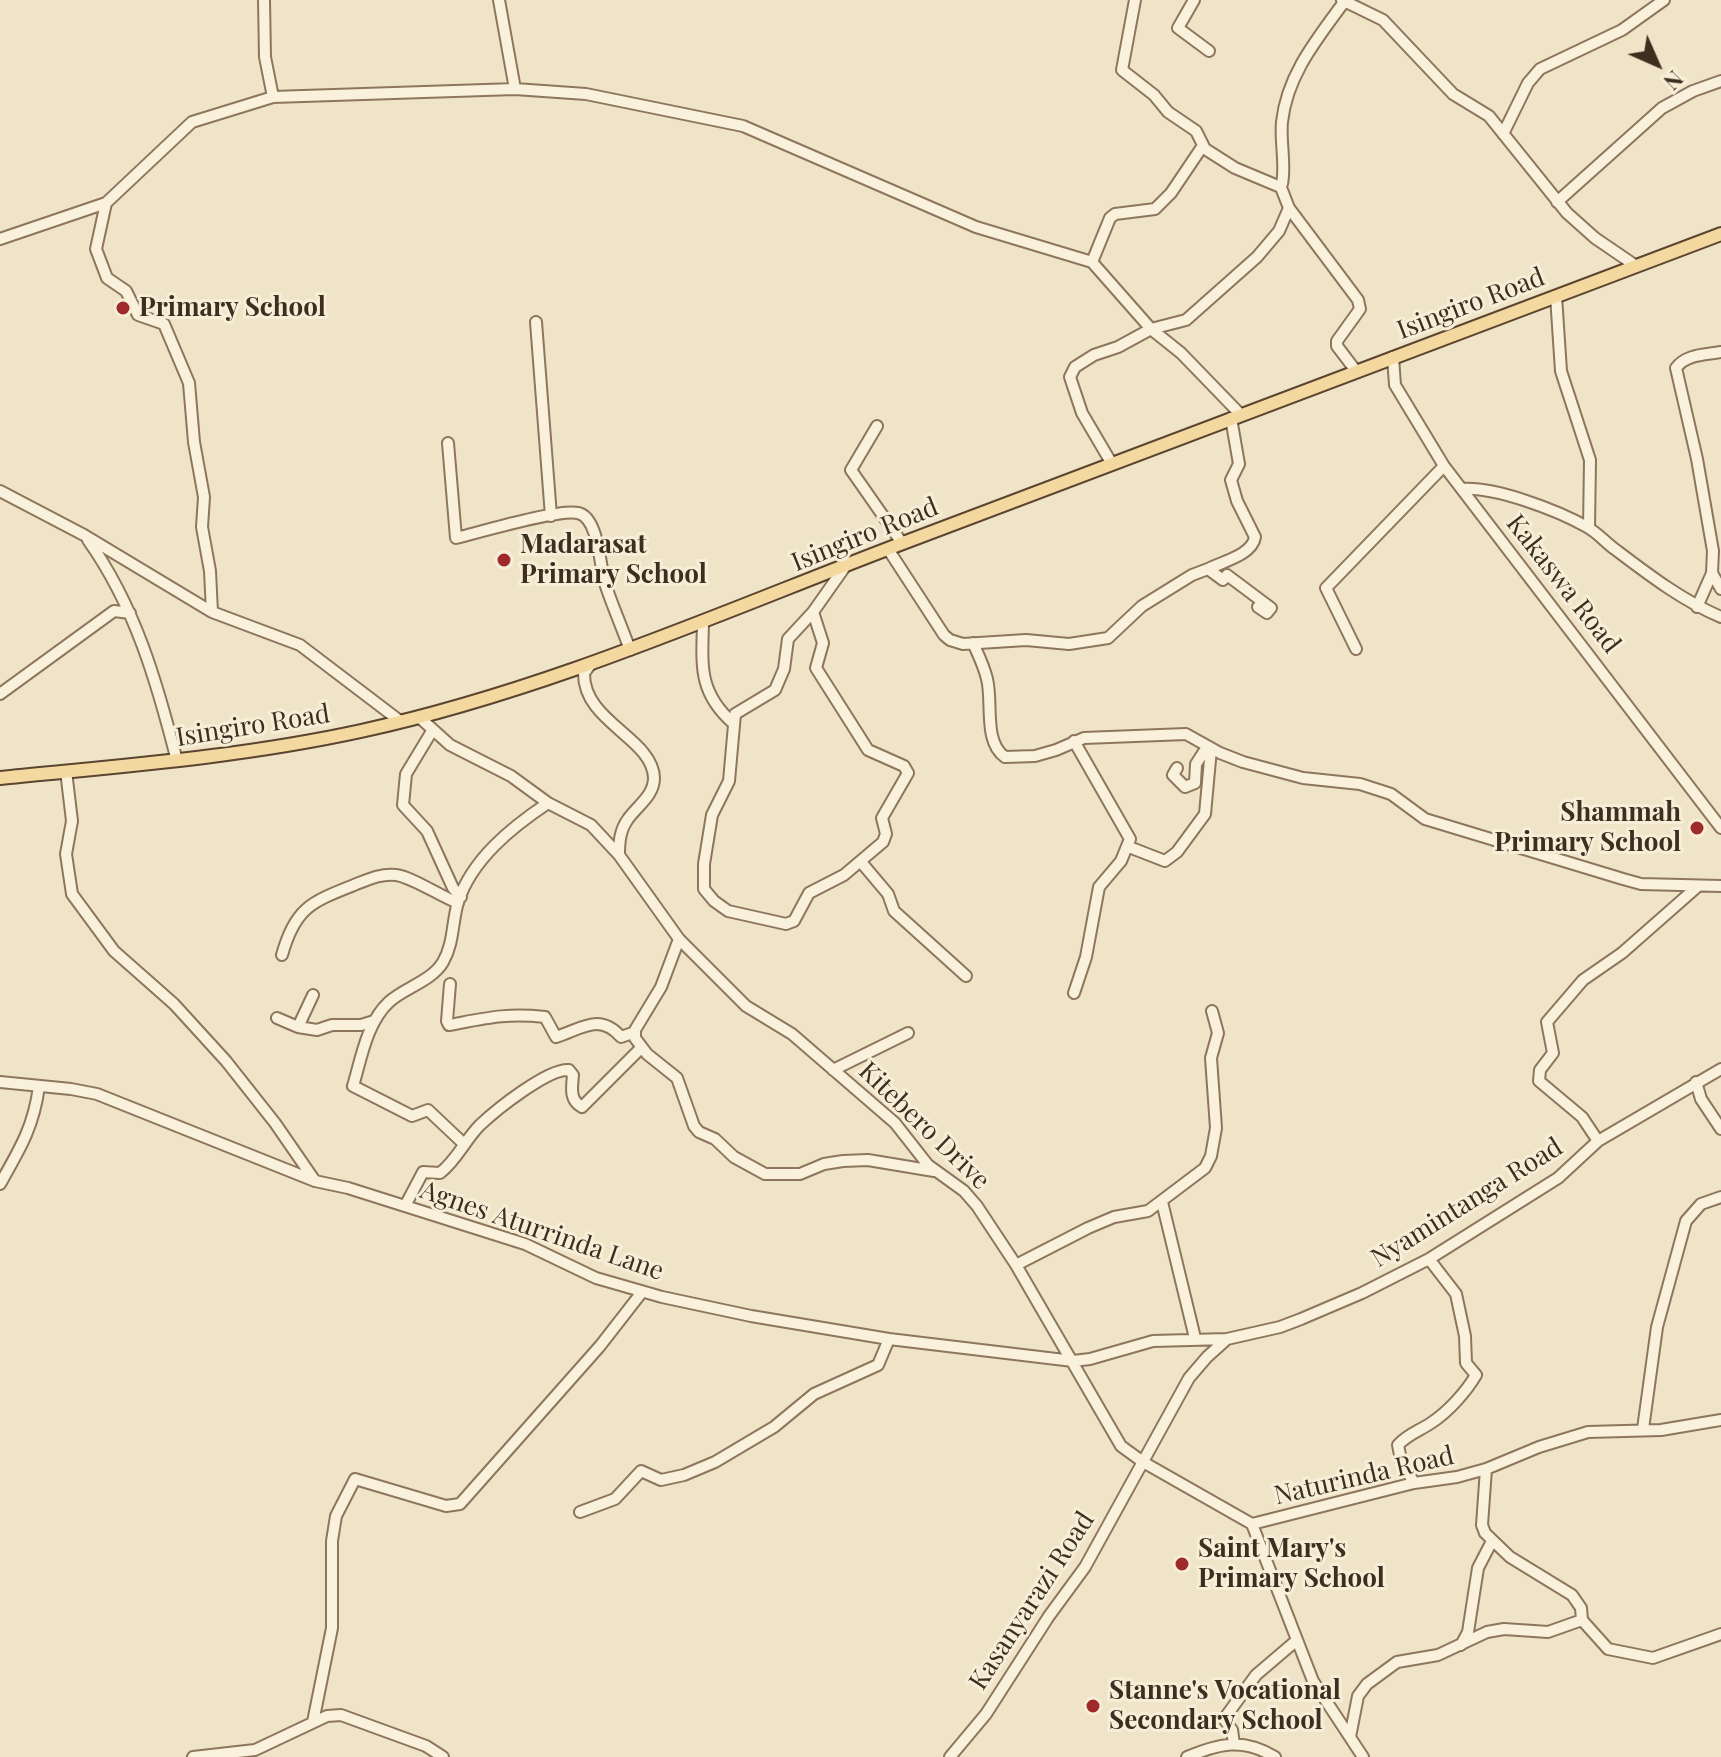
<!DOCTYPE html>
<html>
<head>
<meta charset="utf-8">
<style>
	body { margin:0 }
	#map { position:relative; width:1721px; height:1757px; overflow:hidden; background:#f0e4c8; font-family:"Playfair Display",serif }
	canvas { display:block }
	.north { position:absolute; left:1617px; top:24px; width:80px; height:80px; -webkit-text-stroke:6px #f7eed8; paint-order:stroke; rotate:135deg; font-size:22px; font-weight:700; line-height:32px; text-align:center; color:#3d2e20 }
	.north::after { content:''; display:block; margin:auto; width:28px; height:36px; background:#3d2e20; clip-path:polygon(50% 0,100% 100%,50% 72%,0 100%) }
</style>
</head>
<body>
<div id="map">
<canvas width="1721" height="1757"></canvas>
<div class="north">N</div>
</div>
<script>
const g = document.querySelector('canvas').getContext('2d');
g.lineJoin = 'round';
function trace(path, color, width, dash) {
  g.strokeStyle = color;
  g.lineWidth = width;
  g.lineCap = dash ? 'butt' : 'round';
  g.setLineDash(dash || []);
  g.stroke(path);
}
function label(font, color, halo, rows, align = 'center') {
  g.font = font + ' "Playfair Display",serif';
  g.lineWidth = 6;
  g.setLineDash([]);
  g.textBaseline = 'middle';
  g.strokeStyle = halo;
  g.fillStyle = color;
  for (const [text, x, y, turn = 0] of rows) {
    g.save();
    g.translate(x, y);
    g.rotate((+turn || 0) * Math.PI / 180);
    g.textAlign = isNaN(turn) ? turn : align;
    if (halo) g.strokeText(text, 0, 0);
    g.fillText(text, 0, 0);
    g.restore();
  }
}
const minor = new Path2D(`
	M 264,0 L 265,57 L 273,97
	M 499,0 L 515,89
	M 1135,0 L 1122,70 L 1154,95 L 1168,112 L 1196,131 L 1204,147
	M 1194,0 L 1178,28 L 1209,51
	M 1342,0 L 1383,20 L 1453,94 L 1489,116 L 1567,213 L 1595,238 L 1636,266
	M 1503,134 L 1528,83 L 1540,69 L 1622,30 L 1664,0
	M 1280,185 L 1289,208 L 1358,300 L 1360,309 L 1337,341 L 1337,346 L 1356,371
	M 1557,202 L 1662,108 L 1693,91 L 1721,81
	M 106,203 L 96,249 L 107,278 L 126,291 L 138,315 L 164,324 L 189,383 L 194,442 L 204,497 L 202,527 L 210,571 L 212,612
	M 0,239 L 106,203 L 192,122 L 273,97 L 515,89 L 586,94 L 743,126 L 976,227 L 1092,262 L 1151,329 L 1181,353 L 1241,415
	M 1092,262 L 1110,218 L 1115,214 L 1155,209 L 1171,193 L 1202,147 L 1235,168 L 1278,186 L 1282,184 C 1286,164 1280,142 1282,122 C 1287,75 1317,39 1344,2
	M 1556,296 L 1561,371 L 1590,460 L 1589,528
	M 536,322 L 551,516
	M 1393,357 L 1395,385 L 1444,466 L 1721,828
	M 877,426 L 851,470 L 902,543
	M 448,443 L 456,538 C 481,532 557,509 578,513 C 598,517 600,564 604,580 C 611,603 622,627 630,650
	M 1112,464 L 1082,413 L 1070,377 L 1075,367 L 1094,355 L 1118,347 L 1151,329 L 1186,320 L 1257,257 L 1279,231 L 1289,208
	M 1463,489 C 1496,487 1557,510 1587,527 C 1598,533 1606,543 1616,550 C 1649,575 1683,601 1721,617
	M 0,491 L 84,535 L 212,612 L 300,645 L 400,721
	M 88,540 C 135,606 157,682 177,761
	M 888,549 L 944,635 L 950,640 L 963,644 L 1026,640 L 1069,644 L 1108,638 L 1142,606 L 1192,575 L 1208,569 L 1223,580 L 1227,575 L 1271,608 L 1267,613 L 1258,607
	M 1208,569 C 1224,561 1252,555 1255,537 L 1237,501 L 1231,480 L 1239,464 L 1231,418
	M 1712,573 L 1721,589
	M 1697,607 L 1712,573 L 1713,551 L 1697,459 L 1676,368 C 1686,354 1705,355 1721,352
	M 813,612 L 788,639 L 784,669 L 775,690 L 735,714 L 729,781 L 712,815 L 704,864 L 704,889 L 714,901 L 728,911 L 786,924 L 794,921 L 809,893 L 844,875 L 883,842 L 886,834 L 882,818 L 908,773 L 904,766 L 868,750 L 816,668 L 823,643 L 813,612 L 844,568
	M 703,623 C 702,665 698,692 733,723
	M 973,643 C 978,654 984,666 987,679 C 993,702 983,742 1005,757 L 1035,756 L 1056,750 L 1084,738 L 1186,734 L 1220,753 L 1243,762 L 1303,778 L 1360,784 L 1391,794 L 1425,819 L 1623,879 L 1641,884 L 1721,886
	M 1356,649 L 1326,588 L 1444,466
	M 591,664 L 584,673 C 583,722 653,738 654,778 C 654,796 637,806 628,819 C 620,830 619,842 619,855 L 679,939 L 746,1006 L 792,1034 L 895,1123 L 928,1165 L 964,1191 L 977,1206 L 1016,1265 L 1121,1446 L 1143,1462 L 1252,1524 L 1313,1681 L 1363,1757
	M 0,694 L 114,611 L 130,613
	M 419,717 L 450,745 L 511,776 L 548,803 L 591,825 L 619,855
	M 432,731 L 406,774 L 403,805 L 427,831 L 453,888 L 461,897
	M 1074,741 L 1130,839 L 1121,861 L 1099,887 L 1086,957 L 1074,993
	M 1177,768 L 1173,775 L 1185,787 L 1195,783 L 1196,764 L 1207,747
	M 66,771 L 72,821 L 66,854 L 72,894 L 114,951 L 174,1004 L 226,1061 L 275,1123 L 315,1181
	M 1129,847 L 1165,861 L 1177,852 L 1205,814 L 1211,749
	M 861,862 L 888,894 L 894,911 L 966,976
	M 679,939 L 661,987 L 635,1030 L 635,1038 L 647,1054 L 677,1078 L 694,1126 L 699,1132 L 715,1139 L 734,1157 L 765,1174 L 800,1174 L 824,1164 L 843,1161 L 868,1160 L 934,1171
	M 282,955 C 295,908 311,902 354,885 C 367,880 381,873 396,875 C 412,877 440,896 458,903
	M 450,984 L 447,1021 L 449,1025 C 487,1018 505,1013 545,1017 L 556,1037 C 583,1028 600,1013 621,1037 L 635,1032
	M 277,1018 L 298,1027 L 317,1030 L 332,1025 L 361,1025 L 374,1021
	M 298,1027 L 313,995
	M 833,1070 L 908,1033
	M 0,1082 L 71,1089 L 97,1094 L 315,1181 L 348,1188 L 525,1244 L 596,1278 L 662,1297 L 751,1316 L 889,1339 L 1073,1361 L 1090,1359 L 1153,1341 L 1227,1339
	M 1696,1082 L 1701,1099 L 1721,1129
	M 1598,1141 L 1582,1117 L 1539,1081 L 1540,1070 L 1553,1053 L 1547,1022 L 1583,980 L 1622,953 L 1697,887
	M 464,1144 L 428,1110 L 412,1116 L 353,1086 C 361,1059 367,1022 389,1002 C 404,988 432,981 443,962 C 454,943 452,922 458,902 C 472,859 512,827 548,803
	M 0,1184 C 20,1149 34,1126 39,1086
	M 1162,1202 L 1195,1338
	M 405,1206 L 423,1172 L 440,1173 C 457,1160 465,1140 480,1125 C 496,1110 548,1068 569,1070 L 573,1075 C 572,1087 569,1100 582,1107 L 641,1048
	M 1016,1265 L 1088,1228 L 1114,1217 L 1148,1211 L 1205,1168 L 1211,1156 L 1216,1128 L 1211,1058 L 1218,1033 L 1212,1011
	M 1643,1429 L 1657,1327 L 1686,1221 L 1701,1204 L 1721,1197
	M 1486,1469 L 1482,1525 L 1485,1533 L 1510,1557 L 1572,1595 L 1581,1608 L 1582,1620 L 1608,1649 L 1653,1658 L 1721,1634
	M 1414,1483 L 1401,1460 L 1398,1445 C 1408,1434 1419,1431 1431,1423 C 1448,1412 1466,1392 1476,1375 L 1466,1363 L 1465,1336 L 1456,1294 L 1429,1259
	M 580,1512 L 615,1499 L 641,1471 L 661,1480 L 684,1475 L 715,1462 L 774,1427 L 814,1394 L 878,1365 L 889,1339
	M 1252,1524 L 1414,1483 L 1457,1477 L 1486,1469 L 1539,1447 L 1588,1432 L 1661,1430 L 1721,1420
	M 1461,1645 L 1468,1632 L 1478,1568 L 1492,1541
	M 313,1722 L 332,1628 L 332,1541 L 336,1516 L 355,1479 L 446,1506 L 460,1504 L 600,1346 L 642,1292
	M 1350,1737 L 1358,1696 L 1367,1684 L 1397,1662 L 1438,1655 L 1487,1632 L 1504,1629 L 1548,1632 L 1582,1620
	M 1234,1744 L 1232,1730 L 1224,1719 L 1256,1675 L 1297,1640
	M 193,1757 L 255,1750 L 327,1716 L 341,1715 L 426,1746 L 443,1757
	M 950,1757 L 986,1714 L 1049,1616 L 1085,1567 L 1189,1378 L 1207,1357 L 1227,1339 L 1280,1327 L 1301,1319 L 1362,1293 L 1429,1259 L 1558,1178 L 1598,1141 L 1721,1069
	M 1187,1757 C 1220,1743 1243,1738 1275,1757`);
const major = new Path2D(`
	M 0,778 C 121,766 242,757 361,731 C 549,690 724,611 903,543 C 1175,439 1448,337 1721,234`);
const markers = [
	[123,308,8,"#9e2a2b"],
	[504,560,8,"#9e2a2b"],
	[1697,828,8,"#9e2a2b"],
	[1182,1564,8,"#9e2a2b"],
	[1093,1706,8,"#9e2a2b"]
];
const streetNames = [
	["Isingiro Road",1471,304,-21],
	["Isingiro Road",865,535,-22],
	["Kakaswa Road",1563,584,52],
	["Isingiro Road",253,726,-9],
	["Kitebero Drive",924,1126,44],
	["Nyamintanga Road",1467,1203,-32],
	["Agnes Aturrinda Lane",542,1231,19],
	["Naturinda Road",1364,1476,-13],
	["Kasanyarazi Road",1032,1601,-57]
];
const poiNames = [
	["Primary School",139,308],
	["Madarasat",520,545],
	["Primary School",520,575],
	["Shammah",1681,813,"right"],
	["Primary School",1681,843,"right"],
	["Saint Mary's",1198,1549],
	["Primary School",1198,1579],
	["Stanne's Vocational",1109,1691],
	["Secondary School",1109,1721]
];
trace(minor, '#8d765c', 14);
trace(major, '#5b4430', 16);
trace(minor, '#faf1dc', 10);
trace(major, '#f3d9a0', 12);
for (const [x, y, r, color] of markers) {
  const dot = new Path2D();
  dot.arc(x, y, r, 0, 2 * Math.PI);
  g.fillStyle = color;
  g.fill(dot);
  trace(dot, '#f7eed8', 3);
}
label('26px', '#3d2e20', '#f7eed8', streetNames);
label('bold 26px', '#3d2e20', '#f7eed8', poiNames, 'left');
</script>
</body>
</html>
